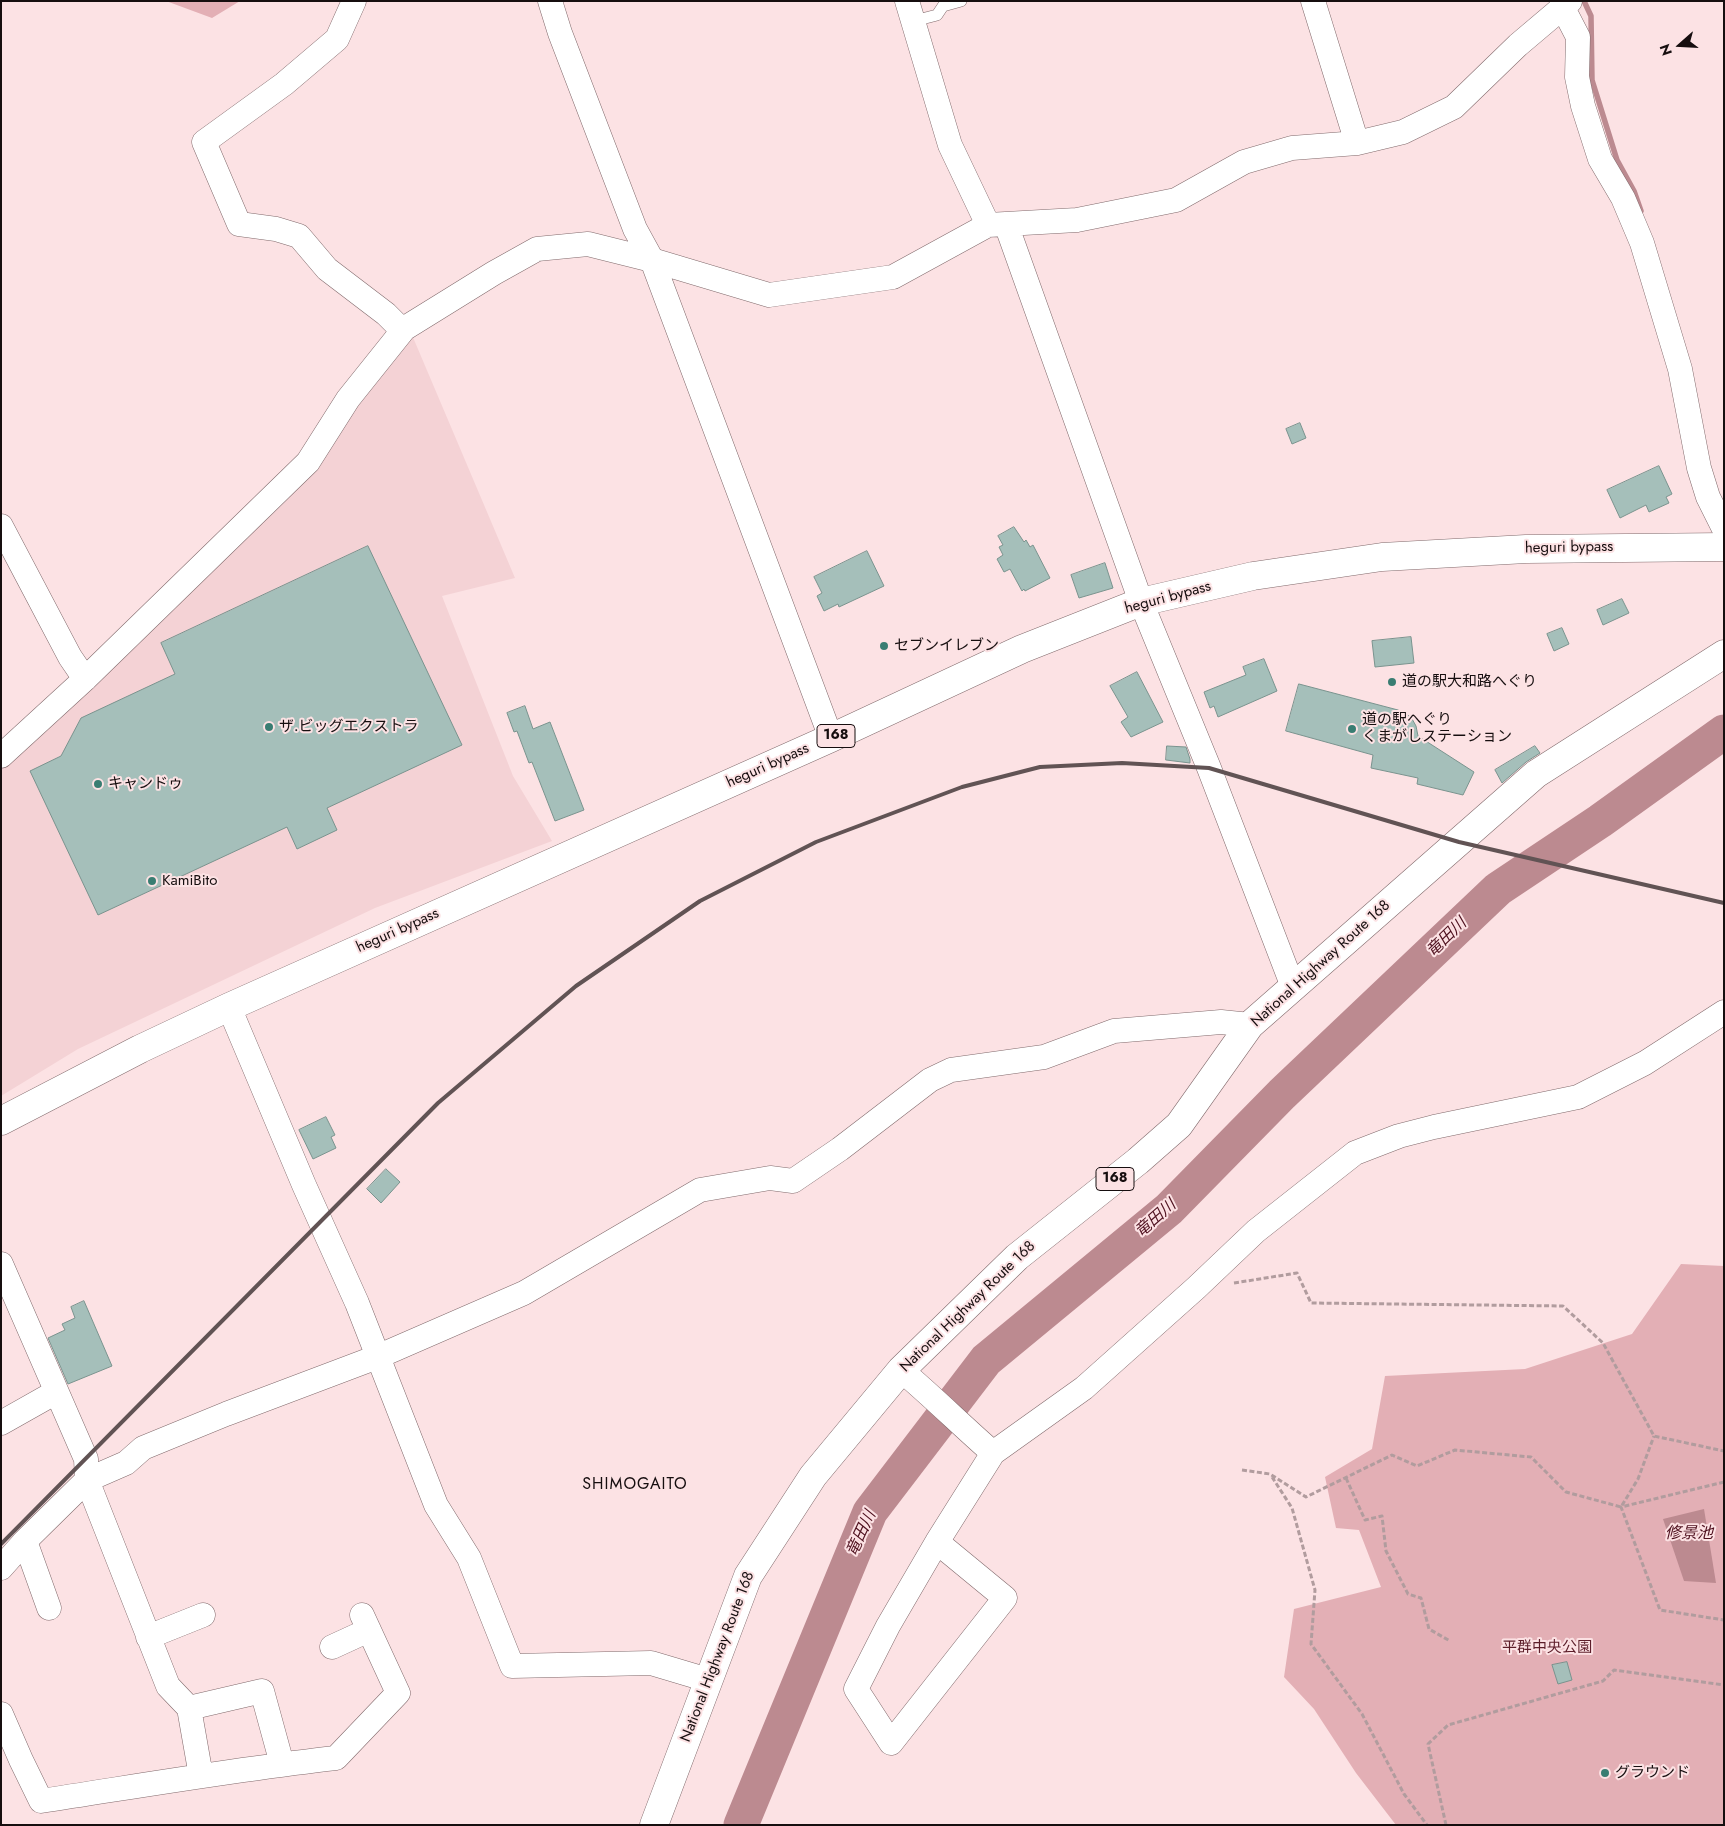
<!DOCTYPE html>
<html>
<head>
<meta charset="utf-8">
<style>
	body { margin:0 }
	#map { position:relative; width:1725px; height:1826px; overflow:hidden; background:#fce2e4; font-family:Jost,sans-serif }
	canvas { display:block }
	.frame { position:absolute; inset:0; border:2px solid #160e0f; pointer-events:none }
	.north { position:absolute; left:1655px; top:20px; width:50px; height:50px; -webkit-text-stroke:4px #fce2e4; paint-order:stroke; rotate:251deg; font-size:14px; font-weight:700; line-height:20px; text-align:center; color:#160e0f }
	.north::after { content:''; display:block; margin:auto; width:18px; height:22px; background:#160e0f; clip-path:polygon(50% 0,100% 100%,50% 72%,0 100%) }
</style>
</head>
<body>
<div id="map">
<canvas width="1725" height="1826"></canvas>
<div class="frame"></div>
<div class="north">N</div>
</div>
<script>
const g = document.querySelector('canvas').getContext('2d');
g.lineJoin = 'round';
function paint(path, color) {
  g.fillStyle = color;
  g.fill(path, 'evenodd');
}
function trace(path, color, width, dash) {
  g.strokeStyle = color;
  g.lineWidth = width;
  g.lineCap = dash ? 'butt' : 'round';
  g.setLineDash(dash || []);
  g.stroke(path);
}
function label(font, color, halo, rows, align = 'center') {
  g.font = font + ' Jost,"Noto Sans JP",sans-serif';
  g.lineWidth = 4;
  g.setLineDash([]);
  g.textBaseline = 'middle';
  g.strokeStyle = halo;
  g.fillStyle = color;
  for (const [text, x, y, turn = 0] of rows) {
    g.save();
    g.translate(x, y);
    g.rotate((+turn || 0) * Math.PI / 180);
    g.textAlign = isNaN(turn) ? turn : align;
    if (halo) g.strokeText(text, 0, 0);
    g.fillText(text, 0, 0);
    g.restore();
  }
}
const built = new Path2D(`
	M 412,335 L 515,578 L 442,596 L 513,776 L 552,841 L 375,908 L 78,1049 L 1,1096 L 1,767 L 284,503 Z`);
const green = new Path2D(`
	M 166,1 L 240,1 L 212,18 Z
	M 1681,1264 L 1724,1266 L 1724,1825 L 1396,1825 L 1356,1773 L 1314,1709 L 1284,1677 L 1294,1609 L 1381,1587 L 1359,1530 L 1336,1528 L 1325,1477 L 1372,1449 L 1385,1376 L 1525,1369 L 1632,1334 Z`);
const water = new Path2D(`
	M 1704,1509 L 1716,1583 L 1684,1581 L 1663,1519 Z`);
const stream = new Path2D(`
	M 1584,1 L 1591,16 L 1592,80 L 1617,160 L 1634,191 L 1641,211`);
const river = new Path2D(`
	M 741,1825 L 870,1512 L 986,1360 L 1169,1209 L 1282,1094 L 1498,889 L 1600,821 L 1724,732`);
const building = new Path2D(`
	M 1300,423 L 1306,438 L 1292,444 L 1286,429 Z
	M 1659,466 L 1672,494 L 1666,497 L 1669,503 L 1649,512 L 1646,505 L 1620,518 L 1607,490 Z
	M 1014,527 L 1024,542 L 1026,540 L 1030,547 L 1033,545 L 1050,578 L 1025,591 L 1024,589 L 1022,591 L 1010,569 L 1004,572 L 997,559 L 1003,555 L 999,547 L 1003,545 L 998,536 Z
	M 368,546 L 462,745 L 327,808 L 337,830 L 297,849 L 287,827 L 98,915 L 30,771 L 61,756 L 81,718 L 175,674 L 161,643 Z
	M 867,551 L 884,586 L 839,607 L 838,604 L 824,611 L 817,596 L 822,593 L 814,577 Z
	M 1105,563 L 1113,588 L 1079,598 L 1071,575 Z
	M 1622,599 L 1629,613 L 1603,625 L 1597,610 Z
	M 1562,628 L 1569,644 L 1554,651 L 1547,634 Z
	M 1411,637 L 1414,663 L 1375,667 L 1372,641 Z
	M 1264,659 L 1277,691 L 1218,717 L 1214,706 L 1210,708 L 1204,692 L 1246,675 L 1243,667 Z
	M 1137,672 L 1163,722 L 1131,737 L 1121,722 L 1128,717 L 1110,686 Z
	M 1299,684 L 1398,710 L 1411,717 L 1416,726 L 1418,736 L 1474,772 L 1463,795 L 1417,784 L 1418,778 L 1371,768 L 1373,755 L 1286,731 Z
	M 525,706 L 533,729 L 550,722 L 584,810 L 555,821 L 532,762 L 529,763 L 517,731 L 514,732 L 507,713 Z
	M 1167,746 L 1186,747 L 1190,759 L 1190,763 L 1166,760 Z
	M 1535,746 L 1540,753 L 1526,762 L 1502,783 L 1495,770 Z
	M 326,1117 L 335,1135 L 331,1137 L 336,1148 L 313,1159 L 299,1130 Z
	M 386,1169 L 400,1182 L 381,1203 L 367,1189 Z
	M 84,1301 L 112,1366 L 68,1384 L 48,1338 L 65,1330 L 62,1324 L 75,1318 L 71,1307 Z
	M 1567,1662 L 1572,1680 L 1558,1684 L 1552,1665 Z`);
const path = new Path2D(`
	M 1234,1283 L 1297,1273 L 1311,1303 L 1563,1306 L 1603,1343 L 1654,1436 L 1724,1451
	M 1242,1470 L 1270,1474 L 1306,1497 L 1392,1455 L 1417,1466 L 1455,1450 L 1531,1457 L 1566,1492 L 1621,1507 L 1638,1479 L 1654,1436
	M 1272,1477 L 1292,1508 L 1315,1590 L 1311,1644 L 1362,1714 L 1404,1794 L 1427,1825
	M 1346,1478 L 1365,1520 L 1382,1516 L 1386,1551 L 1408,1594 L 1421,1598 L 1429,1629 L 1450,1641
	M 1724,1482 L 1621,1507 L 1660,1610 L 1724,1620
	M 1446,1825 L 1428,1744 L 1448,1725 L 1603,1681 L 1614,1670 L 1724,1685`);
const service = new Path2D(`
	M 914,21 L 937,15 L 943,6 L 961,1`);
const minor = new Path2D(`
	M 354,1 L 337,39 L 284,84 L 204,142 L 239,224 L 276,229 L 299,236 L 327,269 L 386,314 L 402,330 L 494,273 L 537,249 L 588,244 L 652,260 L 769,295 L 893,277 L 988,225 L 1077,220 L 1176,200 L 1244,162 L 1292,148 L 1357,143 L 1403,132 L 1454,107 L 1518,45 L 1570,1
	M 550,1 L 560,33 L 635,229 L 652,260 L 831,738
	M 907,1 L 950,145 L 988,225
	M 1313,1 L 1357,143
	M 1563,8 L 1578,37 L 1577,77 L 1583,106 L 1600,159 L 1623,198 L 1642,243 L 1680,369 L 1699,468 L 1708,497 L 1724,529
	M 1006,224 L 1141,602 L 1209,768 L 1293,987
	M 1,526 L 70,657 L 85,679
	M 1,756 L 85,679 L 308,462 L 348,399 L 404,329
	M 229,1007 L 304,1185 L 357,1303 L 436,1505 L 469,1558 L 512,1666 L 651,1663 L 708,1680
	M 1,1264 L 86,1459 L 87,1480 L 168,1686 L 189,1708 L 201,1776
	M 901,1370 C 933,1397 962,1426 993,1453
	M 1,1423 L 56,1392
	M 25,1541 L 49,1608
	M 937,1542 L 1005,1598 L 891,1743 L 856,1689 L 888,1626 L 937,1542 L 993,1453 L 1084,1388 L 1196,1288 L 1256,1231 L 1355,1153 L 1399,1136 L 1434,1127 L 1578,1097 L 1645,1063 L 1724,1012
	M 1,1568 L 25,1541 L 87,1480 L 126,1463 L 143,1448 L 226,1414 L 377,1357 L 524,1293 L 700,1190 L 770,1178 L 793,1181 L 840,1149 L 930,1080 L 951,1070 L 1044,1057 L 1114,1031 L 1221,1022 L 1250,1025
	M 148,1637 L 203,1615
	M 332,1647 L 369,1630
	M 189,1708 L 262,1691 L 282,1764
	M 1,1714 L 21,1760 L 41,1801 C 139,1786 237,1769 336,1758 L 398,1693 L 362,1615`);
const trunk = new Path2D(`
	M 1,1121 L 140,1049 L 229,1007 L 831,738 L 1022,649 L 1141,602 L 1253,576 L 1382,557 L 1526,549 L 1724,547
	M 654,1825 L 748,1576 L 813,1476 L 901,1370 L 1017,1257 L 1138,1161 L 1179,1125 L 1250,1025 L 1536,774 L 1724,654`);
const rail = new Path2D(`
	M 1,1544 L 438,1103 L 576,986 L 700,901 L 816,842 L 962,787 L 1040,767 L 1122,763 L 1209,768 L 1459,842 L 1724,903`);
const markers = [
	[884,646,5,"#397d72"],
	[1392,682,5,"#397d72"],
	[269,727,5,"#397d72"],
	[1352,729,5,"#397d72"],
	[98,784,5,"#397d72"],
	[152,881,5,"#397d72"],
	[1605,1773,5,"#397d72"]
];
const shields = [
	[836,736,38],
	[1115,1179,38]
];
const shieldNames = [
	["168",836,736],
	["168",1115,1179]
];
const streetNames = [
	["heguri bypass",1569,548,-1],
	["heguri bypass",1168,598,-15],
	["heguri bypass",768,766,-24],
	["heguri bypass",398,931,-24],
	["National Highway Route 168",1321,964,-42],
	["National Highway Route 168",968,1307,-44],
	["National Highway Route 168",718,1657,-69]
];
const poiNames = [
	["セブンイレブン",894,646],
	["道の駅大和路へぐり",1402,682],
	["道の駅へぐり",1362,720],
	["くまがしステーション",1362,737],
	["ザ.ビッグエクストラ",279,727],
	["キャンドゥ",108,784],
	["KamiBito",162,881],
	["グラウンド",1615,1773]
];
const parkNames = [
	["平群中央公園",1547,1648]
];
const waterNames = [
	["竜田川",1447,938,-44],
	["竜田川",1156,1219,-41],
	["竜田川",862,1534,-65],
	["修景池",1689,1534]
];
const neighbourhoodNames = [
	["SHIMOGAITO",635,1485]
];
paint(built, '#f4d2d5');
paint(green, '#e3afb5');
paint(water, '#bc8a90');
trace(stream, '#bc8a90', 5.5);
trace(river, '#bc8a90', 35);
paint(building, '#a5bfba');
trace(building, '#7a938e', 1);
trace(service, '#816a6c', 12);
trace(minor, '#816a6c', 25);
trace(trunk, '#816a6c', 29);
trace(path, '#b19c9e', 3, [5, 2.5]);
trace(service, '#fff', 11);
trace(minor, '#fff', 24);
trace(trunk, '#fff', 28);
trace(rail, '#615354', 4);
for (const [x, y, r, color] of markers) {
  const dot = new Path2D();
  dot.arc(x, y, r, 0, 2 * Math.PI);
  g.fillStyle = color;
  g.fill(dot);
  trace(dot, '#fce2e4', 2);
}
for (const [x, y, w] of shields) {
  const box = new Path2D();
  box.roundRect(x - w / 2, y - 11.5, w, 23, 4);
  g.fillStyle = '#fce2e4';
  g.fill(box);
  trace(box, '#160e0f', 1);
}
label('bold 14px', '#160e0f', null, shieldNames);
label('15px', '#160e0f', '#fce2e4', streetNames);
label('15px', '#160e0f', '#fce2e4', poiNames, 'left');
label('15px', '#5d1e2a', '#fce2e4', parkNames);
label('italic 16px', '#4e101e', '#fce2e4', waterNames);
g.letterSpacing = '1px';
label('16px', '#160e0f', '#fce2e4', neighbourhoodNames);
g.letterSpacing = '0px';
</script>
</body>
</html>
